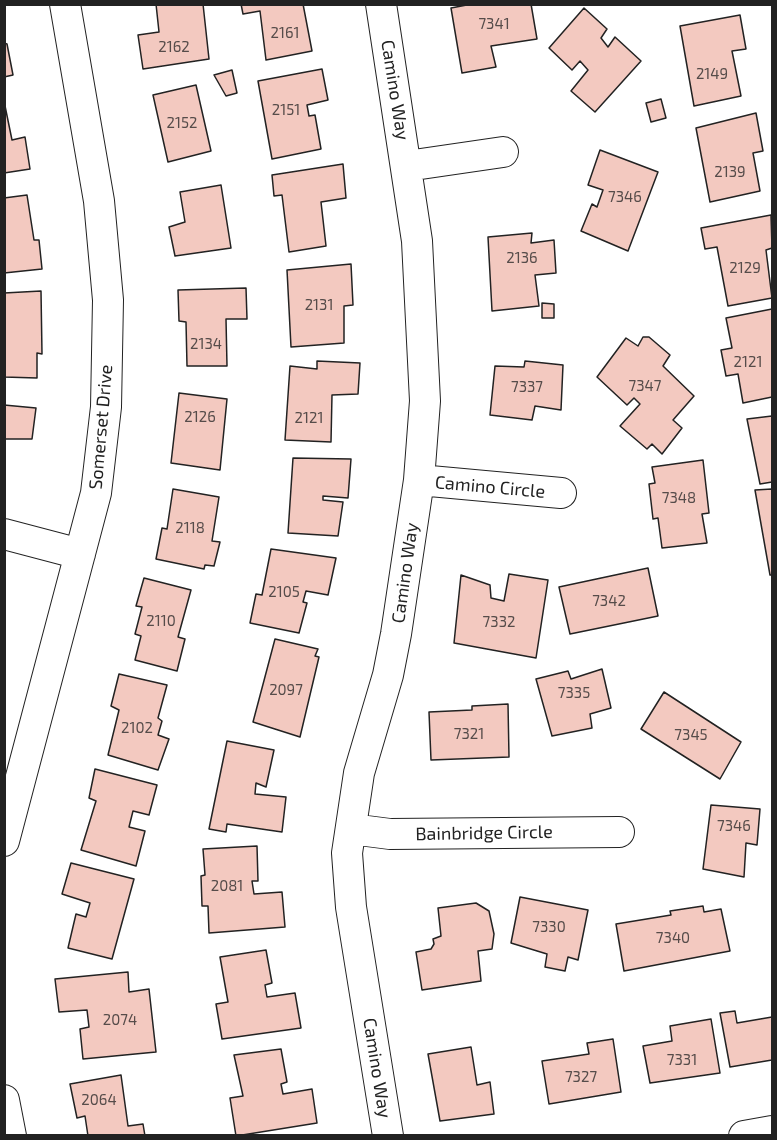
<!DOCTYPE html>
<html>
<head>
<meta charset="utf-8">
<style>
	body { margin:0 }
	#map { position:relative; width:777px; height:1140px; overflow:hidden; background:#fff; font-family:"Exo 2",sans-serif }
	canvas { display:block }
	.frame { position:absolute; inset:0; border:6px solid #222; pointer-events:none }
</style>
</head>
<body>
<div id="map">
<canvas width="777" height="1140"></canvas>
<div class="frame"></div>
</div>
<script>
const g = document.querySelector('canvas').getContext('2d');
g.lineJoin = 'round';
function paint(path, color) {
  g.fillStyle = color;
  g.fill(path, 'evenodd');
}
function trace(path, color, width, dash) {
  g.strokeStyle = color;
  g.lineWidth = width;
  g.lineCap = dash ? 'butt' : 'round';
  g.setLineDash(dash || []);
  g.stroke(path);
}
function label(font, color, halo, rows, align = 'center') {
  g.font = font + ' "Exo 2",sans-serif';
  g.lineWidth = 4.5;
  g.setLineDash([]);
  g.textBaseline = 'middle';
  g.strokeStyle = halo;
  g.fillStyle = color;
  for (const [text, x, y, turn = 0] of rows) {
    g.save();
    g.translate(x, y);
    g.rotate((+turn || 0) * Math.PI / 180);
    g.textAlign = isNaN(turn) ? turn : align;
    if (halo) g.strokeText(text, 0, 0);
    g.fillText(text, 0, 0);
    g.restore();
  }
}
const building = new Path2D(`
	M 156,4 L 203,4 L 209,59 L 143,69 L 138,35 L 159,32 Z
	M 241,4 L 303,4 L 312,51 L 266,60 L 260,11 L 243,14 Z
	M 472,4 L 531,4 L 537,39 L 491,46 L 496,67 L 462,73 L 451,8 Z
	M 584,8 L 607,29 L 601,38 L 608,47 L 615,37 L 641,61 L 595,112 L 571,91 L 588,70 L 580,61 L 572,70 L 549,48 Z
	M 740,15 L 746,49 L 732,51 L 741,96 L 694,106 L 680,26 Z
	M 4,43 L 7,44 L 13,75 L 4,77 Z
	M 322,69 L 328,100 L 307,105 L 309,116 L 315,115 L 321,149 L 272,159 L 258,81 Z
	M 232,70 L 237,93 L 226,96 L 214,75 Z
	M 196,85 L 211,151 L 168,162 L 153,95 Z
	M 661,99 L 666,118 L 651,122 L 646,103 Z
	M 4,101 L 12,140 L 25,137 L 30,169 L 4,173 Z
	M 756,113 L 763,151 L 753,153 L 760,191 L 710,202 L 696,128 Z
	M 600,150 L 658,172 L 628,251 L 581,231 L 592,204 L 597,207 L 603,190 L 588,185 Z
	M 343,164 L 346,198 L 321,202 L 326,246 L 289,252 L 282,195 L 274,196 L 272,175 Z
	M 221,185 L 231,248 L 175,256 L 169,227 L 185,222 L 180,192 Z
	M 27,195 L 34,240 L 39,240 L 42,269 L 4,273 L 4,198 Z
	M 771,215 L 772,248 L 766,250 L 772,298 L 728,306 L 717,247 L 705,249 L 701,228 Z
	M 532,233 L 531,243 L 554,240 L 556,273 L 535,275 L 539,306 L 492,311 L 488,237 Z
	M 351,264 L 353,305 L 344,306 L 344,343 L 291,347 L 287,270 Z
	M 246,288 L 247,319 L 226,319 L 227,366 L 187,366 L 186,322 L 179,321 L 178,290 Z
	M 41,291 L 42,354 L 37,353 L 37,378 L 4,377 L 4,293 Z
	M 542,303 L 554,304 L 554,318 L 542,318 Z
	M 772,309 L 772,397 L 743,403 L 738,374 L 726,376 L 721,350 L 732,348 L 726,318 Z
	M 643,337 L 649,337 L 670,355 L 663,366 L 694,396 L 673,420 L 682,428 L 662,454 L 652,444 L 647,449 L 620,426 L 640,404 L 634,398 L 627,405 L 597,377 L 626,338 L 638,346 Z
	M 317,361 L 360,363 L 358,394 L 332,395 L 331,442 L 285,440 L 290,366 L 317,369 Z
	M 525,361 L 563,365 L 561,410 L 535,406 L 532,420 L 490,415 L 495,366 L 524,367 Z
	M 179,393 L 227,399 L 220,470 L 171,463 Z
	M 4,405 L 36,408 L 32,439 L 4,439 Z
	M 772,416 L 772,482 L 760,484 L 747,419 Z
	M 293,458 L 351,459 L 348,498 L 323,496 L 323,500 L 343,502 L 338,536 L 288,533 Z
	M 703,460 L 709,513 L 702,514 L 707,543 L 662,548 L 658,518 L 653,519 L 649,484 L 655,483 L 652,467 Z
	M 173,489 L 219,497 L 212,541 L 220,542 L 214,566 L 205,565 L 204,569 L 156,559 L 162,528 L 167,529 Z
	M 772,489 L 772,575 L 770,575 L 755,490 Z
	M 271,549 L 336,558 L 328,595 L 306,591 L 303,602 L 307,603 L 299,633 L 250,623 L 256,594 L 262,595 Z
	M 648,568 L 658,616 L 570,634 L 559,587 Z
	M 509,574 L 548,580 L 536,658 L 454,643 L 461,575 L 490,585 L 491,598 L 504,601 Z
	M 144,578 L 191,590 L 178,637 L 185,639 L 177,671 L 135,660 L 141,636 L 135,634 L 142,607 L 136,606 Z
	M 275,639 L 318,649 L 315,656 L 319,657 L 300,737 L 253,722 Z
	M 602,669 L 611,708 L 590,714 L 592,728 L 552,736 L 536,679 L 568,671 L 571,679 Z
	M 119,674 L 167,685 L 158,718 L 162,721 L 158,735 L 169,739 L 158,770 L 108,755 L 119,710 L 111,706 Z
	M 664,692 L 741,742 L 720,779 L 641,729 Z
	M 508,704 L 509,757 L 431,760 L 429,712 L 472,710 L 472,706 Z
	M 227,741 L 274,750 L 266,787 L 256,783 L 255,794 L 286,797 L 282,832 L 227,824 L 226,832 L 209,829 Z
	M 95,769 L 157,785 L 149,815 L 133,811 L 129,827 L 145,831 L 136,866 L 81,850 L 96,801 L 89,798 Z
	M 711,805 L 760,809 L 757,845 L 746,843 L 744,877 L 703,869 Z
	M 257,846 L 258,881 L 252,881 L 254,894 L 282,892 L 285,927 L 209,933 L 208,906 L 202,906 L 201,876 L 205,875 L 203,849 Z
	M 71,863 L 134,879 L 112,959 L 68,948 L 76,914 L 86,917 L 90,903 L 62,894 Z
	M 520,897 L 588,910 L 578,960 L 568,957 L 565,971 L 545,967 L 547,954 L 511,943 Z
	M 476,903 L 489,911 L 494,934 L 492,949 L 478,951 L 481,981 L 422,990 L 416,952 L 431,949 L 434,944 L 433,939 L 441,936 L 438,908 Z
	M 703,906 L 704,912 L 721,909 L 730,951 L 624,971 L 616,924 L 671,915 L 670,911 Z
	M 266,950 L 272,983 L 265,985 L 267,997 L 295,993 L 301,1028 L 222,1039 L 216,1004 L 228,1002 L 220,957 Z
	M 128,972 L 129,992 L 149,989 L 156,1052 L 83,1059 L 80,1029 L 89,1027 L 87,1010 L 59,1012 L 55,979 Z
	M 735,1011 L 737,1023 L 772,1017 L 772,1060 L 730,1067 L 720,1013 Z
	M 711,1019 L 720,1073 L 650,1083 L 643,1046 L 672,1041 L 670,1026 Z
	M 613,1039 L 621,1092 L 549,1104 L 542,1061 L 589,1054 L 587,1043 Z
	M 471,1047 L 477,1085 L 490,1082 L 494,1114 L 440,1121 L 428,1054 Z
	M 281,1049 L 287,1082 L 281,1084 L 283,1094 L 312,1089 L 317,1123 L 236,1136 L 230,1098 L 243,1096 L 234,1055 Z
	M 121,1075 L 128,1126 L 143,1124 L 145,1136 L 88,1136 L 85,1116 L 77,1118 L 70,1084 Z`);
const minor = new Path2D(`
	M 381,4 L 417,241 L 425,401 L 419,480 L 396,634 L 388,675 L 359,773 L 347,853 L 351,907 L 388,1136
	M 407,166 L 503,152
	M 419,480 L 561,493
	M 4,534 L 80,554
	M 351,829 L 390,834 L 619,832
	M 4,841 L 96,493 L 106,407 L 108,300 L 99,201 L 65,4
	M 4,1100 L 11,1136
	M 744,1136 L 772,1131`);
const numberNames = [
	["7341",494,24],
	["2161",285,33],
	["2162",174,47],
	["2149",712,74],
	["2151",286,110],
	["2152",182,123],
	["2139",730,172],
	["7346",625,197],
	["2136",522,258],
	["2129",745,268],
	["2131",319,305],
	["2134",206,344],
	["2121",748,362],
	["7347",645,386],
	["7337",527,387],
	["2126",200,417],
	["2121",309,418],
	["7348",679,498],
	["2118",190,528],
	["2105",284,592],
	["7342",609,601],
	["2110",161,621],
	["7332",499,622],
	["2097",286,690],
	["7335",574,693],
	["2102",137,728],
	["7321",469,734],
	["7345",691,735],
	["7346",734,826],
	["2081",227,886],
	["7330",549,927],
	["7340",673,938],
	["2074",120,1020],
	["7331",682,1060],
	["7327",581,1077],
	["2064",99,1100]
];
const streetNames = [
	["Camino Way",395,90,81],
	["Somerset Drive",101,427,-85],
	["Camino Circle",490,487,5],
	["Camino Way",405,573,-82],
	["Bainbridge Circle",484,833,-1],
	["Camino Way",377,1068,81]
];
paint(building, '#f3c9c0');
trace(building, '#222', 1.5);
trace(minor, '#222', 32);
trace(minor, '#fff', 30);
label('15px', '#564c4a', null, numberNames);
label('18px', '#222', '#fff', streetNames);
</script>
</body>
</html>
